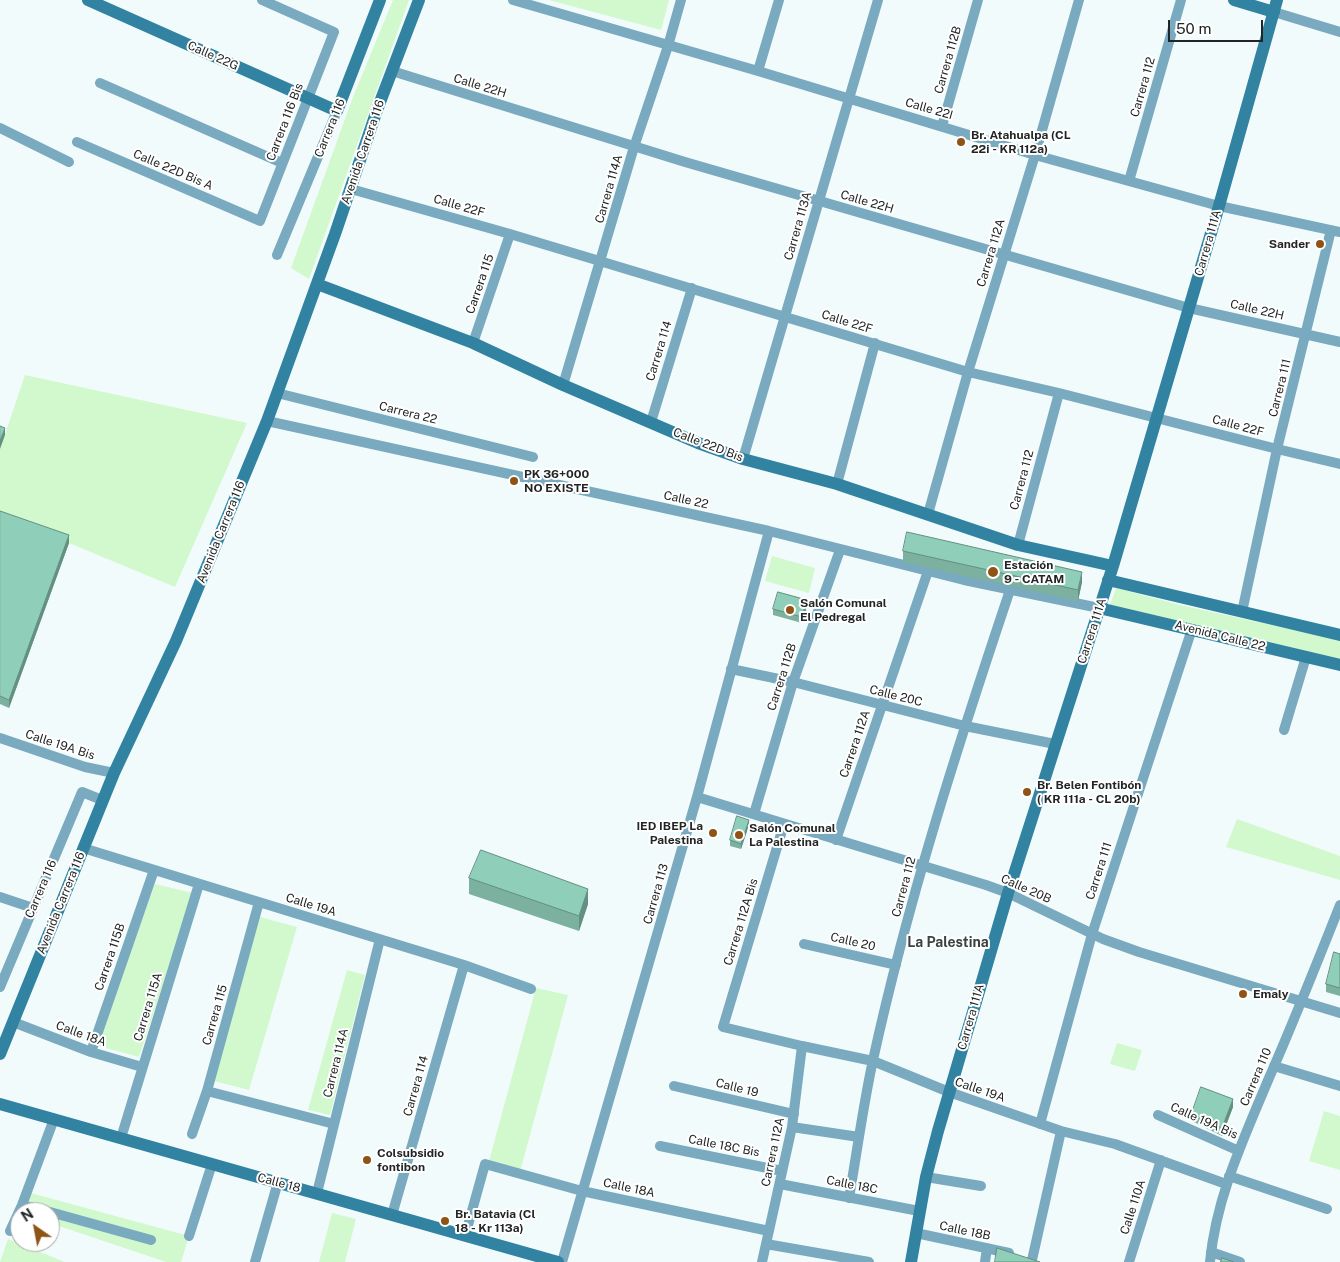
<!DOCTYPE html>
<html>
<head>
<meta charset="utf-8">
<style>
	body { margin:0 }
	#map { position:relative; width:1340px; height:1262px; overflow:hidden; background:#f2fbfc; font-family:"Public Sans",sans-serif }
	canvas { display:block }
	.north { position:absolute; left:10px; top:1202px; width:50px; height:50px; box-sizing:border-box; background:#fff; border:1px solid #a7a8a8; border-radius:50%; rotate:327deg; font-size:14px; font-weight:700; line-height:20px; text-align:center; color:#222525 }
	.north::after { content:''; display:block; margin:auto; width:18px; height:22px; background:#905316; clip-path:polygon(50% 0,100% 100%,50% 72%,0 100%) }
	.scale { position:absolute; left:1168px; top:20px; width:95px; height:22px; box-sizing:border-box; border:2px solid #222525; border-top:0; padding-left:6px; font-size:15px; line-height:18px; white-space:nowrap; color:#222525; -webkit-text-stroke:4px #fff; paint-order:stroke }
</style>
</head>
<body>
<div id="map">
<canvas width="1340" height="1262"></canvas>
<div class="north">N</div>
<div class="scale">50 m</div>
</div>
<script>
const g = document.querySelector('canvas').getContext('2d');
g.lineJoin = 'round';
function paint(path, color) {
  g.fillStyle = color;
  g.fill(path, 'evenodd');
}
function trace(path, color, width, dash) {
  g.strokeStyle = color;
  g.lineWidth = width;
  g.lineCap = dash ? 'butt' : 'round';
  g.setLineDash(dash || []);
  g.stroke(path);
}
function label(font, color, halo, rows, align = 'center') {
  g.font = font + ' "Public Sans",sans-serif';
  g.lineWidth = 4;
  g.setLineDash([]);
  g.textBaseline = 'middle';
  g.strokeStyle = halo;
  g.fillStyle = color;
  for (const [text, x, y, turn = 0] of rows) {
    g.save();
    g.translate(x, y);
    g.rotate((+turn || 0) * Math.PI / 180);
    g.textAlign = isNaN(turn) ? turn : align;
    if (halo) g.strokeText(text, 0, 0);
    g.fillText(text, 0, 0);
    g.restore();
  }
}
const green = new Path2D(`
	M 393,0 L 409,0 L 309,279 L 291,268 L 353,97 Z
	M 549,0 L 669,0 L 661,30 Z
	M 25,375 L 247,423 L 175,587 L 69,543 L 0,519 L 0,449 Z
	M 772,556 L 815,568 L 809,593 L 765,581 Z
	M 1116,588 L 1180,605 L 1340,640 L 1340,659 L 1110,605 Z
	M 1237,819 L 1340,856 L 1340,880 L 1226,847 Z
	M 155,884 L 193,893 L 139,1057 L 95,1045 Z
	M 260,917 L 297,927 L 249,1090 L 214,1081 Z
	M 347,970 L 365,975 L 330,1115 L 308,1110 Z
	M 536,988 L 568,995 L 520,1172 L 489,1161 Z
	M 1117,1043 L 1142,1050 L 1135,1071 L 1110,1064 Z
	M 1324,1111 L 1340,1116 L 1340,1170 L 1309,1161 Z
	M 27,1192 L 189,1236 L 181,1262 L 166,1262 L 50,1223 L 50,1212 L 20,1212 Z
	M 332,1213 L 356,1219 L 345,1262 L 319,1262 Z
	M 8,1239 L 65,1262 L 0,1262 Z`);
const street = new Path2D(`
	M 513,0 L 758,71 L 1035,155 L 1219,206 L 1340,232
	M 1274,12 L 1340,32
	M 392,71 L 685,162 L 1189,308 L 1340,342
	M 758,71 L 779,0
	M 100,83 L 282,163
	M 942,126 L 978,0
	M 0,128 L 69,162
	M 77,142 L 260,221 L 334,32 L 262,0
	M 1129,181 L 1181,0
	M 351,189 L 510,234 L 968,372 L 1059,393 L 1277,449 L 1340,464
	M 277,255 L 337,111
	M 473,343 L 510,234
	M 563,385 L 634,147 L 668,46 L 681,0
	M 277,393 L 533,457
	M 267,421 L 769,531 L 964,580 L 1099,608
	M 651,422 L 692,288
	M 743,459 L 878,0
	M 837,484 L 875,343
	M 928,514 L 968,372 L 1035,155 L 1079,0
	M 1018,545 L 1059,393
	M 1242,612 L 1277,449 L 1331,230
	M 731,669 L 793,682 L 965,726 L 1055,744
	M 1284,730 L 1306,657
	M 0,738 L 85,767 L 114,773
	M 697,797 L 986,885 L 1008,893 L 1103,939 L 1139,952 L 1340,1013
	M 754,814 L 793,682 L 840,550
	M 784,824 L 723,1027 L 802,1046 L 873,1061 L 949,1092 L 1061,1131 L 1115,1144 L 1226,1184
	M 836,840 L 928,571
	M 83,848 L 464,965 L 531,989
	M 0,897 L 33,908
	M 804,944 L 896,965
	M 0,987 L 82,792 L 102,800
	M 13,1022 L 91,1052 L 142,1067
	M 91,1052 L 154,870
	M 1274,1066 L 1340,1086
	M 674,1086 L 794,1114
	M 207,1091 L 334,1124
	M 1158,1115 L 1239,1151
	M 1040,1124 L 1092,934 L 1192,629
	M 792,1127 L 859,1137
	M 192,1134 L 207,1091 L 259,902
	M 121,1138 L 199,884
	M 660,1146 L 782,1171
	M 1229,1176 L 1327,1209
	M 926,1177 L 981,1186
	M 780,1184 L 919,1211
	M 317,1193 L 380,939
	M 849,1198 C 857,1152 863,1106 873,1060 C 908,900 958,745 1010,590
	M 22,1205 L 49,1212
	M 50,1212 L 151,1240
	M 392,1215 L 464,965
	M 10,1231 L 22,1205 L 54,1119
	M 916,1233 L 1009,1253
	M 189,1236 L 212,1164
	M 465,1236 L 485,1164 L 582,1191 L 769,1231
	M 766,1244 L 869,1262
	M 1211,1252 L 1240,1262
	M 1032,1260 L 1061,1131
	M 255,1262 L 278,1182
	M 562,1262 L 697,797 L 769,531
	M 762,1262 L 792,1127 L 802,1046
	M 985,1262 L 987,1248
	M 1129,1262 L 1161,1160
	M 1210,1262 C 1216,1197 1244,1138 1269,1078 C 1294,1021 1317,963 1340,905`);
const secondary = new Path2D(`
	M 88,0 L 337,111 L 380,0
	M 1234,0 L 1274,12
	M 317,284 L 473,343 L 563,385 L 698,443 L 743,459 L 837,484 L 1018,545 L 1113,566
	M 1108,580 L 1340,635
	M 1099,608 L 1340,665
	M 0,1054 L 114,773 L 176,641 L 267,421 L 335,234 L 377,110 L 419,0
	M 0,1104 L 558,1262
	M 911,1262 L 926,1177 L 938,1131 L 1008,893 L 1113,566 L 1219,206 L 1277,0`);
const wall = new Path2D(`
	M 0,511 L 69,543 L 9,708 L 0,704 Z
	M 903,551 L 1082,582 L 1078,601 L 903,562 Z
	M 807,606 L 802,623 L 773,615 L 773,609 Z
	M 749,825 L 741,849 L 730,846 L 730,840 Z
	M 469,878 L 588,904 L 579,931 L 469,894 Z
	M 1340,954 L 1340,996 L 1326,992 L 1326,984 Z
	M 1233,1107 L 1222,1136 L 1192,1121 L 1192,1113 Z`);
const shadedWall = new Path2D(`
	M 5,428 L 5,435 L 0,449 L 0,441 Z
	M 69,535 L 69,543 L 9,708 L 9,700 Z
	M 1082,572 L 1082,582 L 1078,601 L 1078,590 Z
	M 807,600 L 807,606 L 802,623 L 802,617 Z
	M 749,820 L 749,825 L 741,849 L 741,844 Z
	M 588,889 L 588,904 L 579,931 L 579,916 Z
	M 1233,1099 L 1233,1107 L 1222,1136 L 1222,1128 Z`);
const building = new Path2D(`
	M 0,426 L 5,428 L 0,441 Z
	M 0,511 L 69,535 L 9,700 L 0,696 Z
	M 907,532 L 1082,572 L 1078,590 L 903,551 Z
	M 778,592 L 807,600 L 802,617 L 773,609 Z
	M 737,816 L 749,820 L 741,844 L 730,840 Z
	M 481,850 L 588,889 L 579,916 L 469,878 Z
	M 1334,952 L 1340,954 L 1340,988 L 1326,984 Z
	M 1201,1087 L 1233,1099 L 1222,1128 L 1192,1113 Z
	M 997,1248 L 1040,1262 L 995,1262 Z
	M 1222,1258 L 1234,1262 L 1221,1262 Z`);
const markers = [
	[961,142,5,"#905316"],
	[1320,244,5,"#905316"],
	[514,481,5,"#905316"],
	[993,572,6,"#905316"],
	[790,610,5,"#905316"],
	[1027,792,5,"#905316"],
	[713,833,5,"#905316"],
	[739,835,5,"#905316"],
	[1243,994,5,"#905316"],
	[367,1160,5,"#905316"],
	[445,1221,5,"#905316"]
];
const streetNames = [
	["Calle 22G",213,56,24],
	["Carrera 112B",948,60,-74],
	["Calle 22H",480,86,17],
	["Carrera 112",1143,87,-74],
	["Calle 22I",929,109,16],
	["Carrera 116 Bis",285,122,-69],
	["Carrera 116",330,128,-68],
	["Avenida Carrera 116",363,152,-71],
	["Calle 22D Bis A",173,170,23],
	["Carrera 114A",609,189,-74],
	["Calle 22H",867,202,16],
	["Calle 22F",459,206,16],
	["Carrera 113A",798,226,-74],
	["Carrera 111A",1208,243,-74],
	["Carrera 112A",991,253,-73],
	["Carrera 115",480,284,-71],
	["Calle 22H",1257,310,13],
	["Calle 22F",847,322,17],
	["Carrera 114",659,351,-73],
	["Carrera 111",1280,388,-76],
	["Carrera 22",408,413,14],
	["Calle 22F",1238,426,15],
	["Calle 22D Bis",708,445,21],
	["Carrera 112",1022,480,-75],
	["Calle 22",686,500,12],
	["Avenida Carrera 116",221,532,-68],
	["Carrera 111A",1092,631,-72],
	["Avenida Calle 22",1220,636,14],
	["Carrera 112B",782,677,-72],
	["Calle 20C",896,696,14],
	["Carrera 112A",855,744,-71],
	["Calle 19A Bis",60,745,18],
	["Carrera 111",1099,871,-72],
	["Carrera 112",904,887,-75],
	["Carrera 116",41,889,-67],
	["Calle 20B",1026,889,24],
	["Carrera 113",656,894,-74],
	["Avenida Carrera 116",61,903,-68],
	["Calle 19A",311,905,17],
	["Carrera 112A Bis",741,922,-73],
	["Calle 20",853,942,13],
	["Carrera 115B",110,957,-71],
	["Carrera 115A",148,1007,-73],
	["Carrera 115",215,1015,-74],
	["Carrera 111A",971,1017,-74],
	["Calle 18A",81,1034,20],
	["Carrera 114A",336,1063,-76],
	["Carrera 110",1256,1077,-67],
	["Carrera 114",416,1086,-74],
	["Calle 19",737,1088,14],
	["Calle 19A",980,1090,19],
	["Calle 19A Bis",1204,1121,24],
	["Calle 18C Bis",724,1146,11],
	["Carrera 112A",773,1152,-78],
	["Calle 18",279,1183,15],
	["Calle 18C",852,1185,11],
	["Calle 18A",629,1188,12],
	["Calle 110A",1133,1207,-72],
	["Calle 18B",965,1231,12]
];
const poiNames = [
	["Br. Atahualpa (CL",971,135],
	["22i - KR 112a)",971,149],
	["Sander",1310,244,"right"],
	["PK 36+000",524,474],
	["NO EXISTE",524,488],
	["Estación",1004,565],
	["9 - CATAM",1004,579],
	["Salón Comunal",800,603],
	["El Pedregal",800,617],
	["Br. Belen Fontibón",1037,785],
	["( KR 111a - CL 20b)",1037,799],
	["IED IBEP La",703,826,"right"],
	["Palestina",703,840,"right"],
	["Salón Comunal",749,828],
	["La Palestina",749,842],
	["Emaly",1253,994],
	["Colsubsidio",377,1153],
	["fontibon",377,1167],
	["Br. Batavia (Cl",455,1214],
	["18 - Kr 113a)",455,1228]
];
const neighbourhoodNames = [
	["La Palestina",948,943]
];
paint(green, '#d1f9cd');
trace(street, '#7aaabf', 10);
trace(secondary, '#3183a1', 12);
paint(wall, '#7bb19e');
paint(shadedWall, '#649081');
paint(building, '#8fceb8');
trace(building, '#649081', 1);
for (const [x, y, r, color] of markers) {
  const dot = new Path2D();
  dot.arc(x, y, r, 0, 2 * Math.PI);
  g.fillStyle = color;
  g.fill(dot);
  trace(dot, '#fff', 2);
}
label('12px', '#222525', '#fff', streetNames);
label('bold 12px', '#222525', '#fff', poiNames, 'left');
label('bold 14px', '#3a4242', '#fff', neighbourhoodNames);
</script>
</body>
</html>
